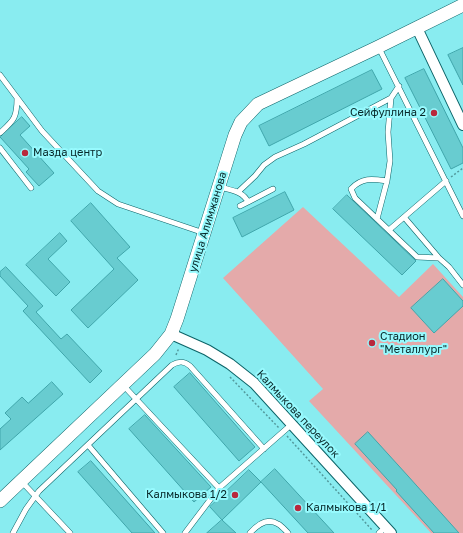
<!DOCTYPE html>
<html>
<head>
<meta charset="utf-8">
<style>
	body { margin:0 }
	canvas { display:block; background:#89ecf0 }
</style>
</head>
<body>
<canvas width="463" height="533"></canvas>
<script>
const g = document.querySelector('canvas').getContext('2d');
g.lineJoin = 'round';
function paint(path, color) {
  g.fillStyle = color;
  g.fill(path, 'evenodd');
}
function trace(path, color, width, dash) {
  g.strokeStyle = color;
  g.lineWidth = width;
  g.lineCap = dash ? 'butt' : 'round';
  g.setLineDash(dash || []);
  g.stroke(path);
}
function label(font, color, halo, rows, align = 'center') {
  g.font = font + ' "Golos Text",sans-serif';
  g.lineWidth = 4;
  g.setLineDash([]);
  g.textBaseline = 'middle';
  g.strokeStyle = halo;
  g.fillStyle = color;
  for (const [text, x, y, turn = 0] of rows) {
    g.save();
    g.translate(x, y);
    g.rotate((+turn || 0) * Math.PI / 180);
    g.textAlign = isNaN(turn) ? turn : align;
    if (halo) g.strokeText(text, 0, 0);
    g.fillText(text, 0, 0);
    g.restore();
  }
}
const green = new Path2D(`
	M 303,207 L 399,297 L 433,264 L 463,297 L 463,533 L 431,533 L 309,401 L 323,389 L 223,278 Z`);
const building = new Path2D(`
	M 463,48 L 463,85 L 448,55 Z
	M 424,69 L 463,148 L 463,163 L 451,169 L 405,78 Z
	M 372,70 L 382,89 L 269,146 L 259,126 Z
	M 22,117 L 30,126 L 20,135 L 54,173 L 39,186 L 26,172 L 29,169 L 0,137 Z
	M 285,192 L 294,210 L 242,237 L 233,218 Z
	M 347,195 L 416,261 L 402,275 L 333,209 Z
	M 91,203 L 130,247 L 117,258 L 138,280 L 88,328 L 71,310 L 114,269 L 71,221 Z
	M 60,233 L 67,241 L 48,259 L 70,282 L 56,296 L 26,265 Z
	M 6,267 L 43,306 L 36,312 L 61,339 L 67,334 L 102,371 L 90,383 L 23,311 L 28,306 L 0,276 L 0,272 Z
	M 443,279 L 463,301 L 463,306 L 434,333 L 411,308 Z
	M 190,373 L 255,447 L 239,461 L 174,387 Z
	M 52,382 L 63,394 L 0,450 L 0,429 L 11,419 L 5,413 L 22,397 L 28,403 Z
	M 145,415 L 211,487 L 194,502 L 129,429 Z
	M 368,432 L 408,476 L 459,533 L 434,533 L 396,491 L 397,490 L 355,444 Z
	M 91,461 L 155,533 L 132,533 L 78,472 Z
	M 275,469 L 334,533 L 308,533 L 261,482 Z
	M 249,470 L 261,482 L 222,520 L 210,507 Z
	M 222,520 L 236,533 L 207,533 Z`);
const path = new Path2D(`
	M 451,177 L 463,168
	M 176,355 L 179,348
	M 230,377 L 279,428
	M 287,436 L 373,531`);
const service = new Path2D(`
	M 379,48 L 463,216
	M 0,75 L 42,131 L 98,191 L 118,204 L 204,233
	M 399,86 L 391,98 L 388,132 L 390,161 L 387,181 C 373,179 362,177 351,189 L 355,198 L 417,257 L 439,258 L 449,267 L 463,285
	M 0,133 C 14,120 17,118 17,98
	M 0,148 L 31,188
	M 220,187 C 230,190 243,191 248,202 L 240,206
	M 238,192 L 255,176 L 264,165 L 275,157 L 304,144 L 391,98
	M 248,202 L 273,189
	M 404,217 L 439,258
	M 377,219 L 387,181
	M 389,230 L 446,181
	M 123,385 L 219,488
	M 88,445 L 163,533
	M 22,482 L 70,533
	M 13,533 L 26,509 L 39,491 L 172,365 C 179,361 184,361 190,366 L 264,449
	M 185,533 L 219,488 L 292,424
	M 250,533 C 257,525 267,517 278,524 C 282,526 285,530 288,533
	M 379,533 L 386,527`);
const minor = new Path2D(`
	M 417,28 L 463,125
	M 171,334 L 207,350 L 230,364 L 254,383 L 391,533`);
const tertiary = new Path2D(`
	M 0,501 L 155,354 L 171,334 L 177,319 L 235,135 L 241,122 L 258,104 L 378,47 L 463,5`);
const markers = [
	[434,113,4,"#b9283c"],
	[25,153,4,"#b9283c"],
	[372,343,4,"#b9283c"],
	[235,495,4,"#b9283c"],
	[298,508,4,"#b9283c"]
];
const poiNames = [
	["Сейфуллина 2",426,113,"right"],
	["Мазда центр",33,153],
	["Стадион",380,337],
	["\"Металлург\"",380,350],
	["Калмыкова 1/2",227,495,"right"],
	["Калмыкова 1/1",306,508]
];
const streetNames = [
	["улица Алимжанова",208,222,-73],
	["Калмыкова переулок",298,414,47]
];
paint(green, '#e4aaaa');
paint(building, '#68ccd0');
trace(building, '#40a6ab', 1);
trace(service, '#0c6468', 6);
trace(minor, '#0c6468', 12);
trace(tertiary, '#0c6468', 14);
trace(path, '#539a9d', 1.5, [2, 2]);
trace(service, '#fff', 5);
trace(minor, '#fff', 10);
trace(tertiary, '#fff', 13);
for (const [x, y, r, color] of markers) {
  const dot = new Path2D();
  dot.arc(x, y, r, 0, 2 * Math.PI);
  g.fillStyle = color;
  g.fill(dot);
  trace(dot, '#97fafe', 1.5);
}
label('11px', '#072829', '#97fafe', poiNames, 'left');
label('11px', '#072829', '#97fafe', streetNames);
</script>
</body>
</html>
